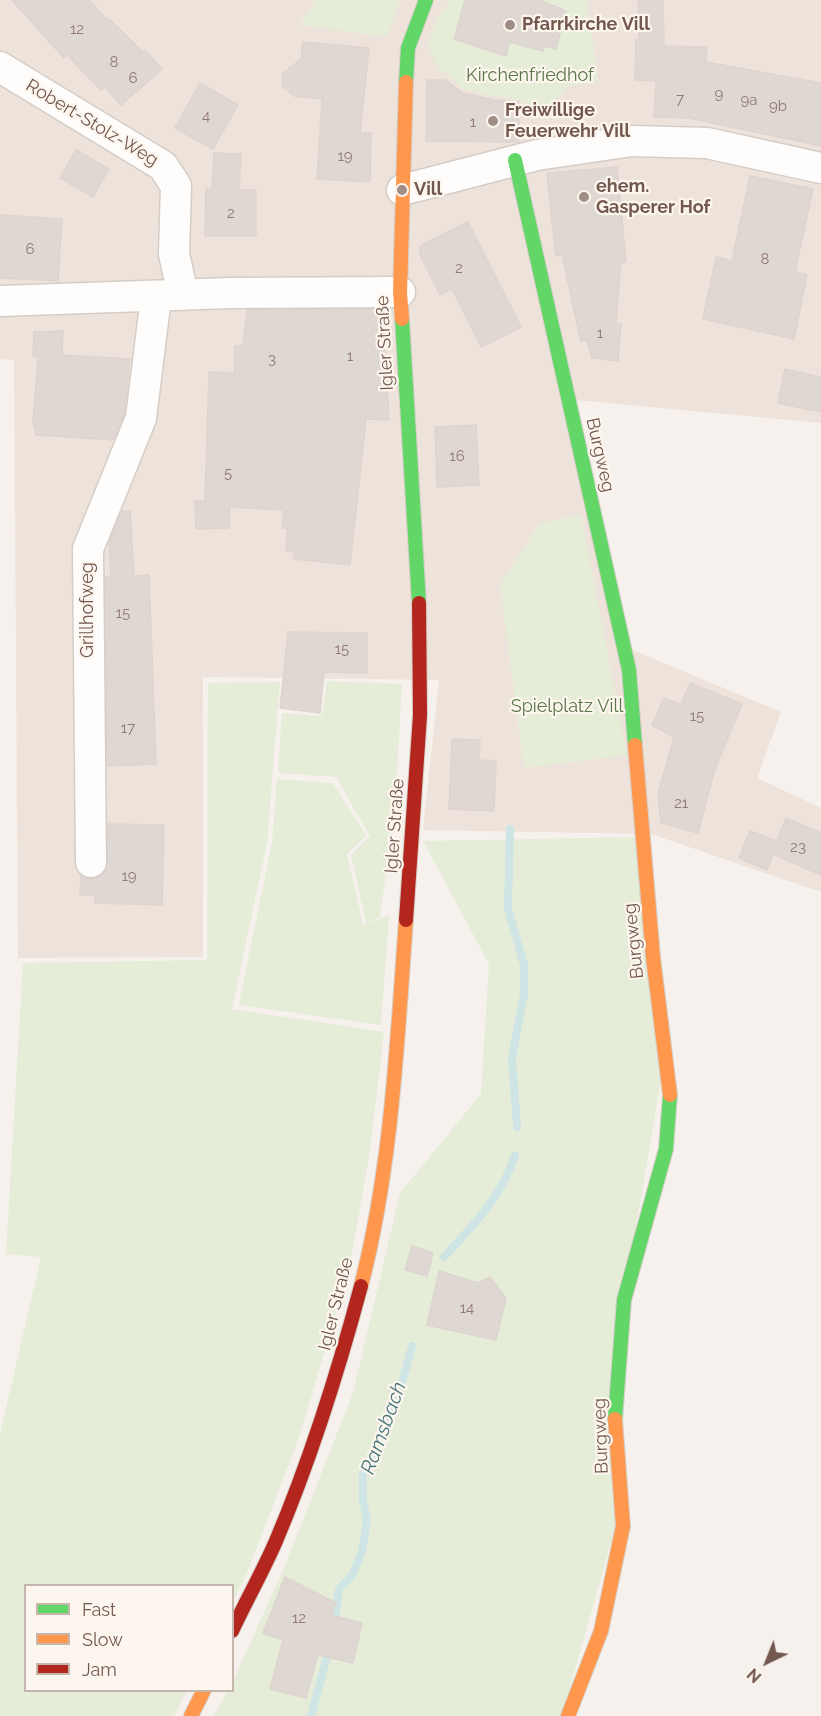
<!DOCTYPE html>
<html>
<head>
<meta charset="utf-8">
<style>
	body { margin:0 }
	#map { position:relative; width:821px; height:1716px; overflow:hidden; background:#f6f1ec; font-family:Raleway,sans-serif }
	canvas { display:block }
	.legend { position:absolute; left:24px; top:1584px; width:210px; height:108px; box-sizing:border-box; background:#fdf6ee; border:2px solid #c5b7ae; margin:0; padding:8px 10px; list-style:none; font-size:18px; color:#72584f }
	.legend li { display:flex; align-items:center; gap:12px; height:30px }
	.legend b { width:30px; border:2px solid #c5b7ae }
	.north { position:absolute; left:737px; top:1632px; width:60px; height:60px; -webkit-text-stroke:4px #fdf6ee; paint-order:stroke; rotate:223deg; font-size:16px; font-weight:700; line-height:24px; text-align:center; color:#72584f }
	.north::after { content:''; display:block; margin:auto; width:21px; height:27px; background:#72584f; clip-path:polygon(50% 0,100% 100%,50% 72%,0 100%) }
</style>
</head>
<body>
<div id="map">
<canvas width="821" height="1716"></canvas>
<ul class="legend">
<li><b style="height:8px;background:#63d668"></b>Fast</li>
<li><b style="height:8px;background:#ff974d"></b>Slow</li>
<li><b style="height:8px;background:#b3261e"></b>Jam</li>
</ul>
<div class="north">N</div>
</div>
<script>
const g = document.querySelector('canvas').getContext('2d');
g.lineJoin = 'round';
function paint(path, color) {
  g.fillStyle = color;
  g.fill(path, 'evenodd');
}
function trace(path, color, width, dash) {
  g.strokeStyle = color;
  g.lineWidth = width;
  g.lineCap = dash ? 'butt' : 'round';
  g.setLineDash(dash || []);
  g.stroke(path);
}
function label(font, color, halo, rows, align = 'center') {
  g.font = font + ' Raleway,sans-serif';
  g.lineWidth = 4.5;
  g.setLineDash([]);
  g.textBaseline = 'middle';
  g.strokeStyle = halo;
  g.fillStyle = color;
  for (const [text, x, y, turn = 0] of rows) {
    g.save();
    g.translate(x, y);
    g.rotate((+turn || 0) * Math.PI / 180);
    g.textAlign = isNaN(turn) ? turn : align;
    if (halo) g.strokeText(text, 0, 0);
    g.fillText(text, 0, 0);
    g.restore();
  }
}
const residential = new Path2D(`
	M 0,0 L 315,0 L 301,24 L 398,3 L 400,0 L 821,0 L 821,423 L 575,400 L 628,648 L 781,712 L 757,778 L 821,808 L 821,892 L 651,834 L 423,830 L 439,680 L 203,677 L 203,957 L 18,958 L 14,360 L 0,359 Z`);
const green = new Path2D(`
	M 315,0 L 400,0 L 387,37 L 301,25 Z
	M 451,0 L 466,0 L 455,39 L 506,56 L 509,42 L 543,51 L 544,46 L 556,49 L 566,11 L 539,0 L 587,0 L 598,81 L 567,87 L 550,107 L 462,89 L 448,74 L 441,72 L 427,45 L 438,16 Z
	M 581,514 L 627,755 L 524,768 L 500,585 L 539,524 Z
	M 327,681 L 402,684 L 395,809 L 380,917 L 366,923 L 351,855 L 370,836 L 336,777 L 278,773 L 282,713 L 322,716 Z
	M 280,682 L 267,843 L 232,1009 L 384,1032 L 369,1157 L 349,1270 L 298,1441 L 246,1575 L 233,1601 L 232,1586 L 26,1586 L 26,1690 L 187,1691 L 174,1716 L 0,1716 L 0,1434 L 41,1257 L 6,1254 L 23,963 L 207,960 L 208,683 Z
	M 277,779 L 333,783 L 366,836 L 347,854 L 363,925 L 389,915 L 381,1025 L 239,1005 L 272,842 Z
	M 637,837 L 663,1069 L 635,1232 L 617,1521 L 562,1716 L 213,1716 L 228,1691 L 232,1690 L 233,1681 L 284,1568 L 353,1393 L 400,1193 L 481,1094 L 489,964 L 423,841 Z`);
const stream = new Path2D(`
	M 510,829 L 508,908 L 524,965 L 524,994 L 512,1058 L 517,1127
	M 444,1257 C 472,1227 503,1195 515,1155
	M 334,1625 L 339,1589 L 353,1574 L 362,1551 L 367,1520 L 363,1500 L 363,1474 L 398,1397 L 412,1346
	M 311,1716 L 330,1646`);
const building = new Path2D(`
	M 12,0 L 89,0 L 106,19 L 108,18 L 143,52 L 145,50 L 162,69 L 121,105 L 105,87 L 101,90 L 67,55 L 64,58 Z
	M 465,0 L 539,0 L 566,11 L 556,49 L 544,46 L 543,51 L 509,42 L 506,56 L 454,39 Z
	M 638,0 L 663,0 L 664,46 L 707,47 L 706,62 L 821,83 L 821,146 L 689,118 L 654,117 L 656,81 L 635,80 L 636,39 L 639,40 Z
	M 303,42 L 369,48 L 360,133 L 371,133 L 370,182 L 317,179 L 322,99 L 294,96 L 282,86 L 283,73 L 301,59 Z
	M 427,80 L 446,80 L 462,93 L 495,100 L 519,102 L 519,142 L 426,141 Z
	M 200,83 L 238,105 L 213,149 L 175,128 Z
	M 76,150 L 109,169 L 93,197 L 60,178 Z
	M 214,153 L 241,154 L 239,190 L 256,190 L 256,236 L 205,236 L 206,189 L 212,189 Z
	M 617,167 L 626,262 L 621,262 L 616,324 L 621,324 L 618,361 L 592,358 L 587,340 L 581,341 L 562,255 L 556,256 L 555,251 L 547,173 Z
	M 750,176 L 813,189 L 795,272 L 807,275 L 794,339 L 703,319 L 716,257 L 732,261 Z
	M 0,215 L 62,219 L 58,281 L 0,278 Z
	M 468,222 L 521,327 L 481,347 L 452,289 L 440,295 L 420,255 L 420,246 Z
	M 382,309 L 389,420 L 366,419 L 350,565 L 294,559 L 294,552 L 286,551 L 287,528 L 282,528 L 284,510 L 230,507 L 229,528 L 196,529 L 195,501 L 205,501 L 209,372 L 234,373 L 235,346 L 243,346 L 247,310 Z
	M 63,331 L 62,355 L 130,359 L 124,414 L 113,440 L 36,435 L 33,423 L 38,357 L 33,356 L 34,332 Z
	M 785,369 L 821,377 L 821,412 L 778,403 Z
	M 476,425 L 479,485 L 437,487 L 435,427 Z
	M 122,511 L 130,511 L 134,576 L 149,575 L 156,764 L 107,766 L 106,577 L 111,577 L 109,544 Z
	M 288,632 L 367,633 L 367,673 L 324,672 L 320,713 L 280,708 Z
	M 690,683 L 742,704 L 715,769 L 698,833 L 661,823 L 658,794 L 674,737 L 652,725 L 664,698 L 681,705 Z
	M 452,739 L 480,740 L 479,760 L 496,761 L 494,811 L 449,809 Z
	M 786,818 L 821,833 L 821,875 L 773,854 L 767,870 L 739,858 L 750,831 L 777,841 Z
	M 108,824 L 164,825 L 162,905 L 95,903 L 95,895 L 80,895 L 81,875 L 92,879 L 100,876 L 106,870 Z
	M 412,1246 L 433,1253 L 427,1276 L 405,1270 Z
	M 439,1271 L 478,1283 L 490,1277 L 506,1298 L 496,1340 L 427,1325 Z
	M 285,1577 L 336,1603 L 331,1615 L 362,1623 L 353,1663 L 318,1655 L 306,1698 L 270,1689 L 283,1640 L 263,1633 Z`);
const street = new Path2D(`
	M 0,67 L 163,166 L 176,186 L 174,254 L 183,295
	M 402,190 L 537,155 L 632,141 L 707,143 L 821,168
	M 0,301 L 230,293 L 400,292
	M 91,862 L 88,549 L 141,418 L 156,297`);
const fast = new Path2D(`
	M 406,82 L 408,48 L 426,0
	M 515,160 L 629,670 L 635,745
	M 402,319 L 419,603
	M 615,1419 L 624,1300 L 666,1149 L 670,1095`);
const slow = new Path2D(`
	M 402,319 L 400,292 L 406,82
	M 635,745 L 653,957 L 670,1095
	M 361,1286 C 392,1166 397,1042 406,920
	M 191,1716 L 204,1690
	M 568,1716 L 601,1631 L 623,1526 L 615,1419`);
const jam = new Path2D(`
	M 406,920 L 420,715 L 419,603
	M 232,1631 C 246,1601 263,1571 276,1541 C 311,1458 338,1372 361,1286`);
const markers = [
	[510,25,6,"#a08e86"],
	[493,121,6,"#a08e86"],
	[402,190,6,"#a08e86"],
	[584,197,6,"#a08e86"]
];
const numberNames = [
	["12",77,29],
	["8",114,62],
	["6",133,78],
	["9",719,94],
	["7",680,99],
	["9a",749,100],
	["9b",778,106],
	["4",206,116],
	["1",473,122],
	["19",345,156],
	["2",231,213],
	["6",30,249],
	["8",765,259],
	["2",459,268],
	["1",600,333],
	["1",350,356],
	["3",272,359],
	["16",457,456],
	["5",228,473],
	["15",123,613],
	["15",342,649],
	["15",697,716],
	["17",128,728],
	["21",681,803],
	["23",798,847],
	["19",129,876],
	["14",467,1308],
	["12",299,1618]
];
const poiNames = [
	["Pfarrkirche Vill",522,25],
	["Freiwillige",505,111],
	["Feuerwehr Vill",505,132],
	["ehem.",596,187],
	["Gasperer Hof",596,208],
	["Vill",414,190]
];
const parkNames = [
	["Kirchenfriedhof",530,76],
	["Spielplatz Vill",567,707]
];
const streetNames = [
	["Robert-Stolz-Weg",92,123,31],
	["Igler Straße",385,343,-93],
	["Burgweg",600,455,77],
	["Grillhofweg",88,610,-90],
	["Igler Straße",395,826,-86],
	["Burgweg",634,941,-96],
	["Igler Straße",336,1304,-76],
	["Burgweg",601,1436,-92]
];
const waterNames = [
	["Ramsbach",384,1428,-70]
];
paint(residential, '#eee3da');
paint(green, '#e5ecd8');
trace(stream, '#cfe5e5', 8);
paint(building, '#dfd7d2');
trace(building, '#ded4cf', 1.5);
trace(street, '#d4cdc7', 33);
trace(fast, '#d6cec8', 16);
trace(slow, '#d6cec8', 16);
trace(jam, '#d6cec8', 16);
trace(street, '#fefdfc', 30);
trace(fast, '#63d668', 14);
trace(slow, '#ff974d', 14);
trace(jam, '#b3261e', 14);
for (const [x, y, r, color] of markers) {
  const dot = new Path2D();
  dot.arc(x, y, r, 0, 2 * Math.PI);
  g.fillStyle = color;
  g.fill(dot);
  trace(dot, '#fdf6ee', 2);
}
label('15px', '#907a72', null, numberNames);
label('bold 18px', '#72584f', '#fdf6ee', poiNames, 'left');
label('18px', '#597748', '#fdf6ee', parkNames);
label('18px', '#72584f', '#fdf6ee', streetNames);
label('italic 20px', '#47777c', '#fdf6ee', waterNames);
</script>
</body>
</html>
